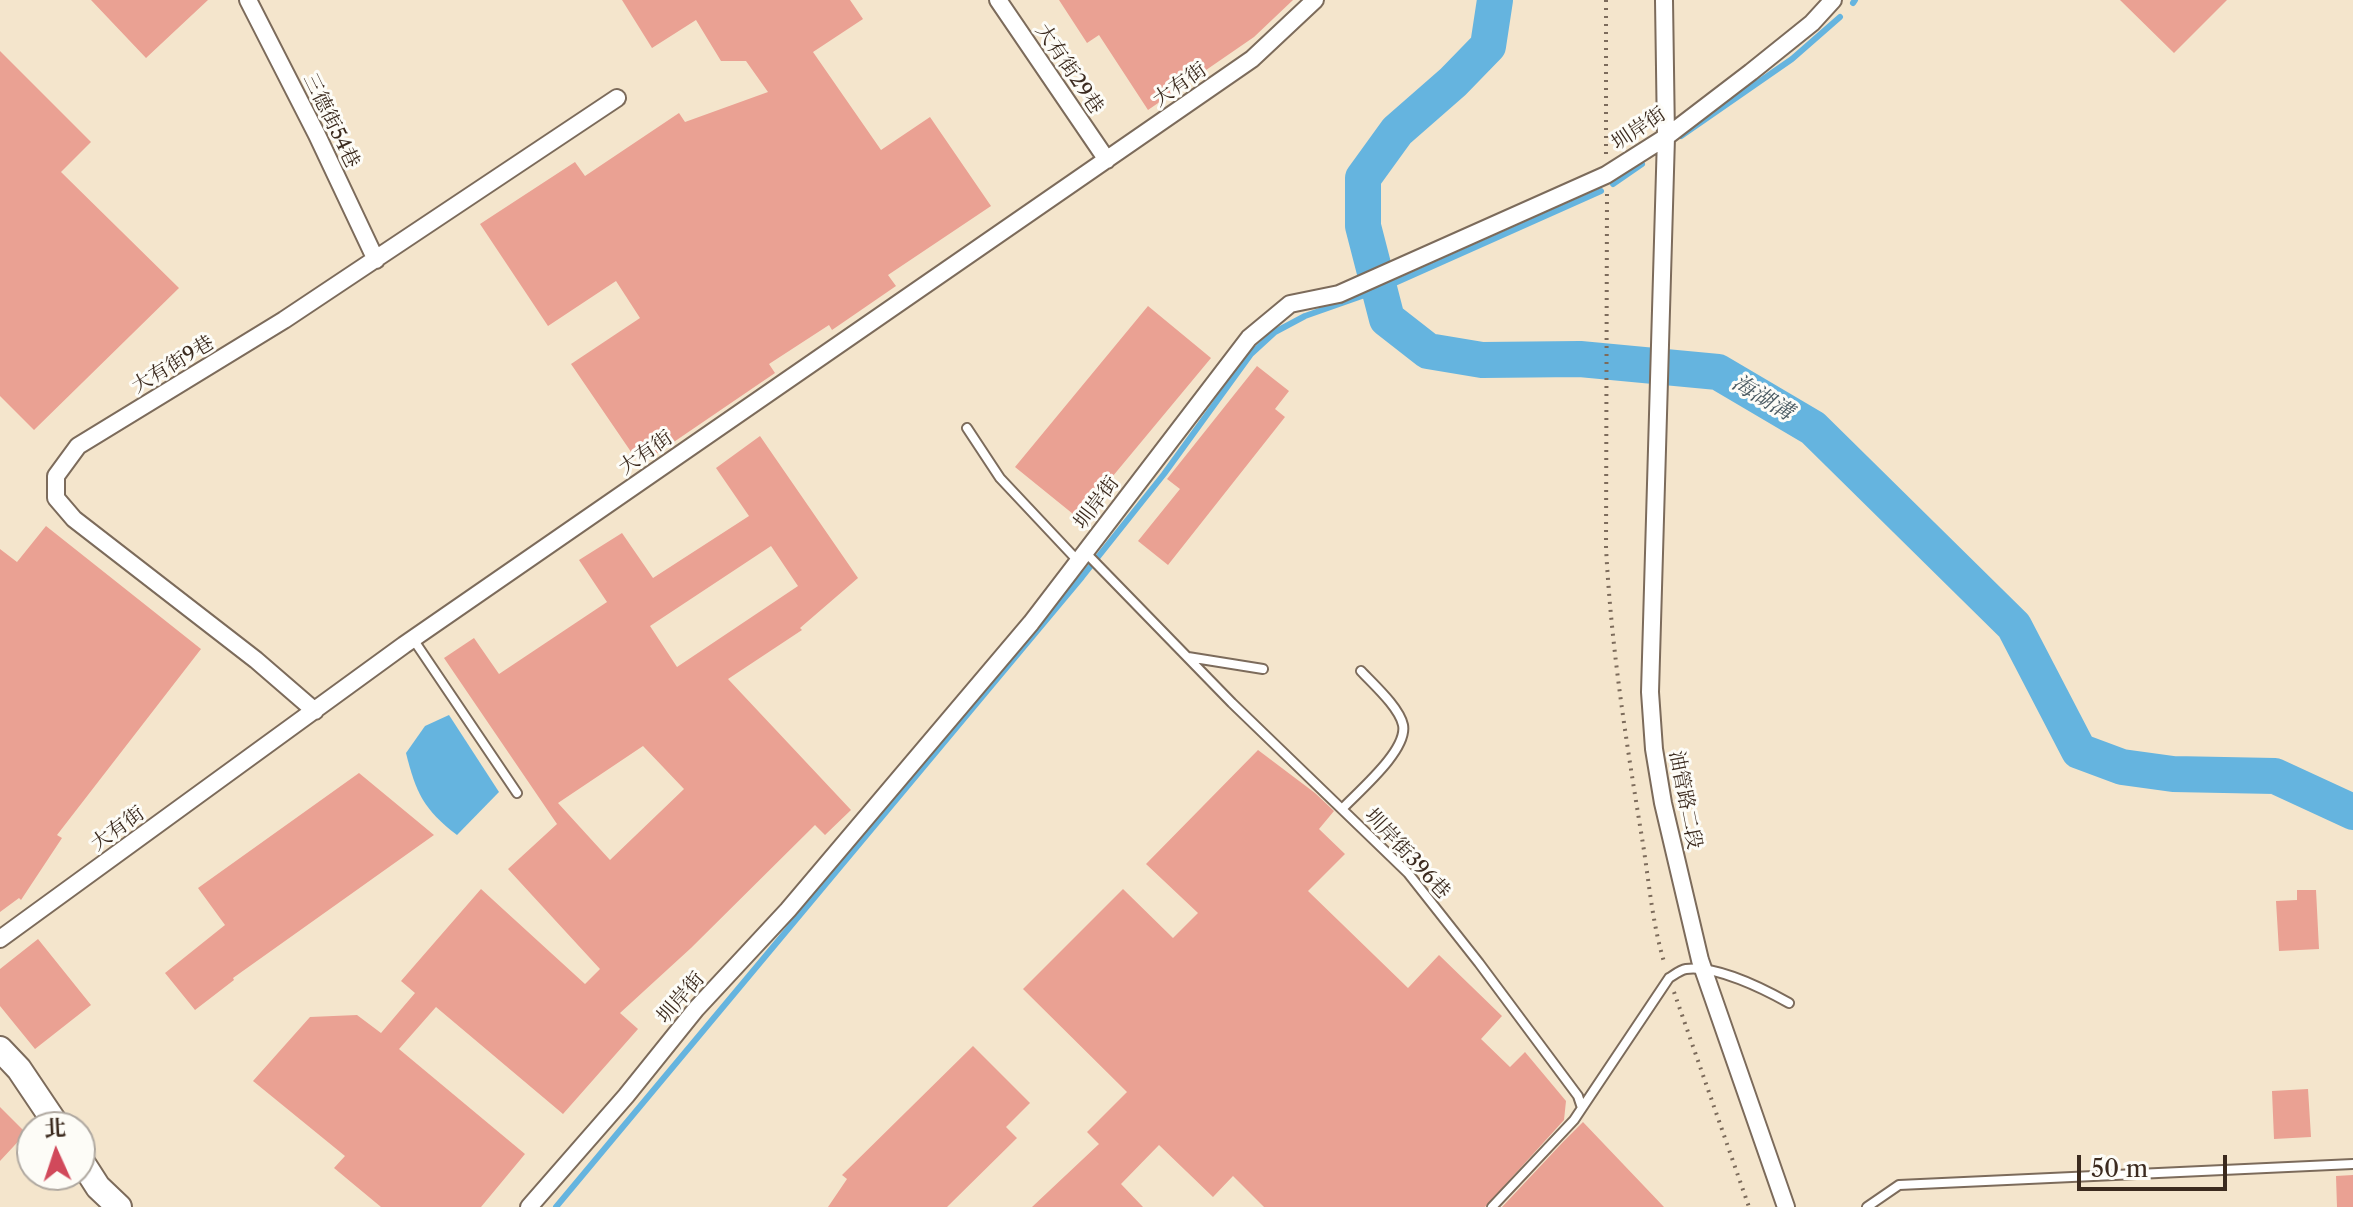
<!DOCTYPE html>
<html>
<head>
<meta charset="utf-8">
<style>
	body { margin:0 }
	#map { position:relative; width:2353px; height:1207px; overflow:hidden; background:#f4e5cc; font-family:"Libre Caslon Text","Noto Serif TC",serif }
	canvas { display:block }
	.north { position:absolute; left:16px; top:1111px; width:80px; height:80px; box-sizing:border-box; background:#fdfcf7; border:2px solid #afa8a0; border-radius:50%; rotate:357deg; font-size:22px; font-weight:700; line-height:32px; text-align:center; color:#3b2a1e }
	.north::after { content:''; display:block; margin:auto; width:28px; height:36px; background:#d1495b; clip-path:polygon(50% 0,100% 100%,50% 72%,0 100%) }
	.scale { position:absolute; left:2077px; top:1155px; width:150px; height:36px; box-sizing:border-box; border:4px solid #3b2a1e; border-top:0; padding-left:10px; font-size:24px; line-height:28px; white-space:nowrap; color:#3b2a1e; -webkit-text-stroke:6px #fdfcf7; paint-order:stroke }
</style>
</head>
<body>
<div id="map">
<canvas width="2353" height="1207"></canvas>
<div class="north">北</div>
<div class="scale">50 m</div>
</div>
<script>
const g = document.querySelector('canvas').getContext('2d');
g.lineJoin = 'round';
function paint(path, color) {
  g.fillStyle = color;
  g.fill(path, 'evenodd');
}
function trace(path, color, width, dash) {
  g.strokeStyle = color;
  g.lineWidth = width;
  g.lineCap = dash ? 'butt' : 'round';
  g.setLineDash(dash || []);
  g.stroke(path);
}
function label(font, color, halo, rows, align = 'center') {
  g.font = font + ' "Libre Caslon Text","Noto Serif TC",serif';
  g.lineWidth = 6;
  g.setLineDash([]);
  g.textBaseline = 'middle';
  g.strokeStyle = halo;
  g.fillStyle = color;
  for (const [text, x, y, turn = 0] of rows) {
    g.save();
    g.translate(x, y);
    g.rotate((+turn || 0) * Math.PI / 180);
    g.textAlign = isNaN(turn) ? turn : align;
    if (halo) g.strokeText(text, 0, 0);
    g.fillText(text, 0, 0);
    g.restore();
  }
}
const water = new Path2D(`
	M 449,715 L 499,792 L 457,835 C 424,810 416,793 406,753 L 425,726 Z`);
const stream = new Path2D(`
	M 1853,3 L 1855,0
	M 1681,136 L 1792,59 L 1840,17
	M 1613,184 L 1642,164
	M 556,1207 L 1082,577 L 1164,474 L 1251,354 L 1275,332 L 1305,316 L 1379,290 L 1601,191`);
const river = new Path2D(`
	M 1495,0 L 1488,46 L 1453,82 L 1397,131 L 1363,178 L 1363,226 L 1387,319 L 1428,351 L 1482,360 L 1580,359 L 1718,372 L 1813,428 L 2014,626 L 2079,751 L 2122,767 L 2173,774 L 2275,776 L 2353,812`);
const building = new Path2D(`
	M 91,0 L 208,0 L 146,58 Z
	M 622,0 L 850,0 L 863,19 L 813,52 L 881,150 L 930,117 L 991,206 L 888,275 L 896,286 L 832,330 L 829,325 L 769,364 L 775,373 L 640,465 L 571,364 L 640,318 L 616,281 L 548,326 L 480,224 L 575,162 L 585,176 L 679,113 L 685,122 L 768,92 L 746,61 L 721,61 L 696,20 L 652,48 Z
	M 1059,0 L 1293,0 L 1254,37 L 1148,110 L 1099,35 L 1087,43 Z
	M 2120,0 L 2227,0 L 2174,53 Z
	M 0,51 L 91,142 L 61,172 L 179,288 L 34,430 L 0,396 Z
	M 1148,306 L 1211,358 L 1078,518 L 1015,467 Z
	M 1257,366 L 1289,391 L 1275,409 L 1285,417 L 1168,565 L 1138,541 L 1180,489 L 1167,479 Z
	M 760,436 L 858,578 L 800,628 L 802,630 L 728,679 L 851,810 L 825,835 L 815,825 L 691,948 L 620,1013 L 638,1029 L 563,1114 L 436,1007 L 399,1049 L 525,1154 L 481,1207 L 381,1207 L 334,1168 L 345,1156 L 253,1081 L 310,1017 L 357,1015 L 381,1033 L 415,993 L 401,981 L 481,889 L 585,984 L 600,969 L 508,869 L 557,824 L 444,658 L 474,638 L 499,674 L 607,602 L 579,560 L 622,533 L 653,578 L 749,516 L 716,468 ZM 771,546 L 798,586 L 677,667 L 650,626 ZM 643,746 L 684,789 L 610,860 L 558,803 Z
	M 46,526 L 201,649 L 57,835 L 62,838 L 21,900 L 19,898 L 0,912 L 0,549 L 17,562 Z
	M 1258,750 L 1315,793 L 1334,811 L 1319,829 L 1345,854 L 1308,891 L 1408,988 L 1439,955 L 1502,1016 L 1481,1039 L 1510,1067 L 1525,1052 L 1566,1101 L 1564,1120 L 1485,1207 L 1264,1207 L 1233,1176 L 1213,1197 L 1159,1145 L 1121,1184 L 1143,1207 L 1032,1207 L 1099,1144 L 1087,1132 L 1127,1092 L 1023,989 L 1123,889 L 1173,938 L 1198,913 L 1146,864 Z
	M 359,773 L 434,835 L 233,978 L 234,980 L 195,1010 L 165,973 L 225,925 L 198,888 Z
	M 2297,890 L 2316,890 L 2319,949 L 2279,951 L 2276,901 L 2297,900 Z
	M 38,939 L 91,1005 L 35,1049 L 0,1006 L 0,969 Z
	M 973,1046 L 1030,1103 L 1006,1127 L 1017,1138 L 947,1207 L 828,1207 L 847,1179 L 842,1175 Z
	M 2308,1089 L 2311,1137 L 2274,1139 L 2272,1091 Z
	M 0,1107 L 26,1133 L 0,1161 Z
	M 1583,1122 L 1664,1207 L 1502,1207 L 1563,1142 Z
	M 2353,1175 L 2353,1207 L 2337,1207 L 2336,1176 Z`);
const path = new Path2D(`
	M 1606,0 L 1606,154
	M 1607,194 L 1606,547 C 1611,646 1626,740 1642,838 C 1649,880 1652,924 1665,965
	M 1674,992 L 1749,1207`);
const lane = new Path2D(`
	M 967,428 L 1000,478 L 1078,561
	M 1085,552 L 1232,703 L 1408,873 L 1479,963 L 1578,1096 L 1582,1108 L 1574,1120 L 1492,1207
	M 413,639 L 517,793
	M 1188,657 L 1263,669
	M 1342,809 C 1359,791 1408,750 1403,725 C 1399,707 1373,684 1361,671
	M 1582,1108 L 1669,978 C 1674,975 1680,970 1686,969 C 1716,965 1764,989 1789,1003
	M 1867,1207 L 1899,1185 L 2353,1164`);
const street = new Path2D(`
	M 248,0 L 317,135 L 376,260
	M 998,0 L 1107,160
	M 1664,0 L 1666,137 L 1650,692 L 1654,749 L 1663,803 L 1700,960 L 1786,1207
	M 315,711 L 256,660 L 74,519 L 56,498 L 56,476 L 78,446 L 284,320 L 617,98
	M 0,939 L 404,645 L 1252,59 L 1315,0
	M 529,1207 L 626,1096 L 696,1009 L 788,910 L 1031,623 L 1249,338 L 1290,304 L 1339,294 L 1606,175 L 1666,137 L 1751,72 L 1812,23 L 1833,0`);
const secondary = new Path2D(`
	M 0,1049 L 19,1069 L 58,1127
	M 80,1159 L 98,1187 L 119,1207`);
const streetNames = [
	["大有街29巷",1069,69,56],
	["大有街",1180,85,-35],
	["三德街54巷",331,121,64],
	["圳岸街",1639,129,-34],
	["大有街9巷",173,365,-31],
	["大有街",646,453,-35],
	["圳岸街",1097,503,-53],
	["油管路二段",1685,800,79],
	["大有街",118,829,-36],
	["圳岸街396巷",1407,854,47],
	["圳岸街",681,998,-49]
];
const waterNames = [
	["海湖溝",1762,398,31]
];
paint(water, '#65b4df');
trace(stream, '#65b4df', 6);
trace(river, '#65b4df', 36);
paint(building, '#eaa193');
trace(lane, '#7c6b5b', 12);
trace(street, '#7c6b5b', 20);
trace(secondary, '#7c6b5b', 28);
trace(path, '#7c6b5b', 4, [2, 6]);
trace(lane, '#fff', 8);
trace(street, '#fff', 16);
trace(secondary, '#fff', 24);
label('20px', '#3b2a1e', '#fdfcf7', streetNames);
label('italic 22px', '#4a5a62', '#fdfcf7', waterNames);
</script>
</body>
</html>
